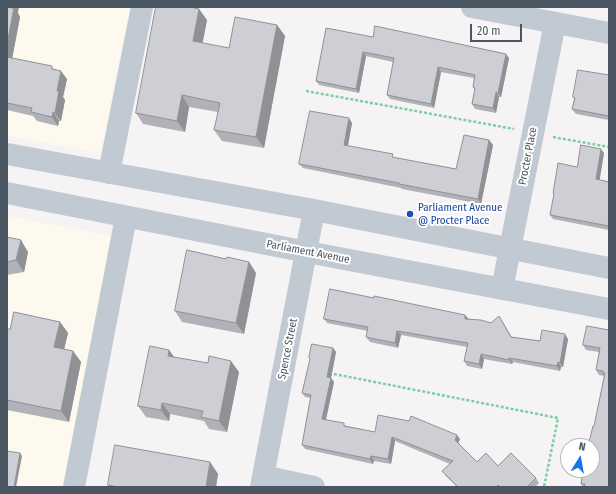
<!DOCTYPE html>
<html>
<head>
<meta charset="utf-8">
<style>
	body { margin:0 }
	#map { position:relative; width:616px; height:494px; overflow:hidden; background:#f5f3f3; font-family:"Fira Sans Condensed",sans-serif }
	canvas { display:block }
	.frame { position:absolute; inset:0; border:8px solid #4a5661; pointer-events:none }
	.north { position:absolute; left:560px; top:438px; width:40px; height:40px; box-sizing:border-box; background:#fff; border:1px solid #b7bbc0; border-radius:50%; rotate:11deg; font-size:11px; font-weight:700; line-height:16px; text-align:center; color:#4a5661 }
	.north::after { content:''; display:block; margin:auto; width:14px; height:18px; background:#1a73e8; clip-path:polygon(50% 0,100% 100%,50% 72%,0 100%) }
	.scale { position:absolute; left:470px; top:24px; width:52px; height:18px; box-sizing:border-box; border:2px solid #4a5661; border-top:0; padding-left:5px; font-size:12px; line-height:14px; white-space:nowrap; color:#4a5661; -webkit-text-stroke:3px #fff; paint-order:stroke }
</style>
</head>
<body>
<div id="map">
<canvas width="616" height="494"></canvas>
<div class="frame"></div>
<div class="north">N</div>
<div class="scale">20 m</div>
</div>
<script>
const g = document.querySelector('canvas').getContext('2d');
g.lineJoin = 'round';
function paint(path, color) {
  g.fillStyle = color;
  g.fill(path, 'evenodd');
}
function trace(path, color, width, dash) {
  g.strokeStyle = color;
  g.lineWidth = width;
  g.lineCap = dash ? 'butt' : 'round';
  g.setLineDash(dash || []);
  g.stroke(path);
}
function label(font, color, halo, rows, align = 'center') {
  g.font = font + ' "Fira Sans Condensed",sans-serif';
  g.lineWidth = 4;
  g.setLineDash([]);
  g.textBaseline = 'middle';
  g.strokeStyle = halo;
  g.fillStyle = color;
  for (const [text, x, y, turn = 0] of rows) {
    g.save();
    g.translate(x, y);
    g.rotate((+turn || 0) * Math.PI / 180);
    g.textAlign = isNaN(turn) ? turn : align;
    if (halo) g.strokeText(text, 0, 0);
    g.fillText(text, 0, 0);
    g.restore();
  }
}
const commercial = new Path2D(`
	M 7,7 L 130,7 L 101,153 L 7,136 Z
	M 7,216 L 112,236 L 63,487 L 7,487 Z`);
const path = new Path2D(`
	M 306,91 L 514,129
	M 553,137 L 609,147
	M 329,373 L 558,418 L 544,487`);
const minor = new Path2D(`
	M 472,7 L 609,33
	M 7,154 L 314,210 L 609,268
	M 109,173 L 142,7
	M 7,193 L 307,252 L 609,309
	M 502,289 L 555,23
	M 263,476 L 314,487
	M 74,487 L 126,217
	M 261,487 L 314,210`);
const wall = new Path2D(`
	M 7,7 L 18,13 L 20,17 L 12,58 L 55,69 L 67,79 L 63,97 L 65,100 L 61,121 L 59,121 L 58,126 L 37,121 L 33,116 L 7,110 Z
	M 199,9 L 207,20 L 202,43 L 229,48 L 277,25 L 285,36 L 264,148 L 222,141 L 214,130 L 218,112 L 189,107 L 185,132 L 143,124 L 136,113 Z
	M 373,37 L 509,58 L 501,97 L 499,97 L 496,113 L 475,109 L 472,104 L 475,91 L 473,87 L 474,78 L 441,72 L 434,108 L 390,99 L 387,95 L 393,62 L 366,56 L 359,93 L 319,85 L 316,81 Z
	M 609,75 L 609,120 L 576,114 L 572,109 L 574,99 L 573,97 Z
	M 352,123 L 348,146 L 396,158 L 456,169 L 489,140 L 493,145 L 481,204 L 402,189 L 401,188 L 303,168 L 299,164 Z
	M 604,153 L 599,180 L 609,182 L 609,230 L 553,219 L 550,215 L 554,195 L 553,193 L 577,167 Z
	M 7,237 L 28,252 L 24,272 L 7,275 Z
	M 226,259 L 249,262 L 256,273 L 244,334 L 182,322 L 175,311 Z
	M 499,316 L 512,337 L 540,341 L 568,339 L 563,367 L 561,367 L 560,371 L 513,362 L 512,364 L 484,359 L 482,369 L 467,366 L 464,361 L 467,347 L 401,335 L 398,348 L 370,342 L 366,337 L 368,331 L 327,323 L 324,319 L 468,319 L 491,323 Z
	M 60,322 L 68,333 L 64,349 L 73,351 L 81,362 L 69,422 L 7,410 L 7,329 L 10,329 Z
	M 609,330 L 609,487 L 583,487 L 581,484 L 594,426 L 604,376 L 599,375 L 596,370 L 599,352 L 586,350 L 583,345 Z
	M 333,348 L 336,352 L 331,378 L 334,382 L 326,420 L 347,426 L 375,432 L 460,439 L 458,443 L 477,462 L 498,466 L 536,478 L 539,483 L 535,487 L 457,487 L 446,476 L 442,471 L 450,464 L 395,441 L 391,464 L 374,461 L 373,464 L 305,449 L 302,445 L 311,398 L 305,397 L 302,393 L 310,360 L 309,358 Z
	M 169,350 L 174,357 L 239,372 L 227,432 L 209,429 L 204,421 L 170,414 L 169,421 L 146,417 L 138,406 Z
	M 210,462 L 218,474 L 216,487 L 109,487 L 108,485 Z`);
const shadedWall = new Path2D(`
	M 11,7 L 19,7 L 18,13 L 20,17 L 11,65 L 7,60 L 7,45 Z
	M 199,9 L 207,20 L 201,52 L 193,41 Z
	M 277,25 L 285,36 L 264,148 L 256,137 Z
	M 363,52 L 366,56 L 359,93 L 356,89 Z
	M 506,54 L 509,58 L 501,97 L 498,93 Z
	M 438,67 L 441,72 L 434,108 L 431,104 Z
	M 61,71 L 67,79 L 63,97 L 65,100 L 61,121 L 55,113 L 57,91 Z
	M 496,92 L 499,97 L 496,113 L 493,108 Z
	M 182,95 L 189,107 L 185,132 L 177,121 Z
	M 53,112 L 59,121 L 58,126 L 52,117 Z
	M 349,118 L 352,123 L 347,150 L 344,145 Z
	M 489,140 L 493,145 L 481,204 L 478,199 Z
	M 601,149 L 604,153 L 599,184 L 596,179 Z
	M 21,240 L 28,252 L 24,272 L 16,260 Z
	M 249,262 L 256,273 L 244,334 L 236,323 Z
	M 465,315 L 469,319 L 465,319 Z
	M 60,322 L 68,333 L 62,358 L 54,347 Z
	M 397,331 L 401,335 L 398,348 L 395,343 Z
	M 565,334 L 568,339 L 563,367 L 560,363 Z
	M 333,348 L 336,352 L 331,378 L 334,382 L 325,423 L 322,419 L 327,377 Z
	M 169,350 L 177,361 L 168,356 Z
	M 73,351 L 81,362 L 69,422 L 61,411 Z
	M 481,354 L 484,359 L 482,369 L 479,364 Z
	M 509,358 L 513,362 L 512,364 L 509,360 Z
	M 231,361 L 239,372 L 227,432 L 219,421 Z
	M 558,362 L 561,367 L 560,371 L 557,366 Z
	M 162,403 L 170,414 L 169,421 L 161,410 Z
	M 457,435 L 460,439 L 458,444 L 455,440 Z
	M 392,437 L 395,441 L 391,464 L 388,459 Z
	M 20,453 L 22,456 L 16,487 L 14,487 Z
	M 371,456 L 374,461 L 373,464 L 370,459 Z
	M 210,462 L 218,474 L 216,487 L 206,487 Z`);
const building = new Path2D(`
	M 7,7 L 11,7 L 11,8 L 14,8 L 7,45 Z
	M 156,7 L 190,7 L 199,9 L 193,41 L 229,48 L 235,17 L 277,25 L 256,137 L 214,130 L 220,103 L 182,95 L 177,121 L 136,113 Z
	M 375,26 L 506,54 L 498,93 L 496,92 L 493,108 L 472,104 L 475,88 L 473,87 L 475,75 L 438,67 L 431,104 L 387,95 L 394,58 L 363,52 L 356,89 L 316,81 L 326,28 L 373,37 Z
	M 7,57 L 52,66 L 52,69 L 61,71 L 57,91 L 59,91 L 55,113 L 53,112 L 52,117 L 31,112 L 32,108 L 7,103 Z
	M 578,70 L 609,75 L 609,116 L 572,109 L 575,98 L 573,97 Z
	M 310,111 L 349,118 L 344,145 L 393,154 L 392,157 L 456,169 L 464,135 L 489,140 L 478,199 L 399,184 L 399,183 L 299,164 Z
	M 581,145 L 601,149 L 596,179 L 609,182 L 609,226 L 550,215 L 554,194 L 553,193 L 558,163 L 577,167 Z
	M 7,237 L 21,240 L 16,260 L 7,262 Z
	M 187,250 L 226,259 L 227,257 L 249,262 L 236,323 L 175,311 Z
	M 330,289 L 374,298 L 374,296 L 465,315 L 465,319 L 481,320 L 491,323 L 499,316 L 511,337 L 540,341 L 542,330 L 565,334 L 560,363 L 558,362 L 557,366 L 509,358 L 509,360 L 481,354 L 479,364 L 464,361 L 468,343 L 397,331 L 395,343 L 366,337 L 368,327 L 324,319 Z
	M 14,312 L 60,322 L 54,347 L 73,351 L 61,411 L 7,400 L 7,329 L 10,329 Z
	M 587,326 L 609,330 L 609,487 L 584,487 L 585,484 L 581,484 L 583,470 L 592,470 L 592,446 L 588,446 L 593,426 L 594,426 L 605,373 L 603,373 L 603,371 L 596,370 L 600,348 L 583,345 Z
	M 312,344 L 333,348 L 327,377 L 331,378 L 322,419 L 344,423 L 344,426 L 375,432 L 378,415 L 409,421 L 411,416 L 457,435 L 455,440 L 477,462 L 486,453 L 498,466 L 511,453 L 536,478 L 527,487 L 500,487 L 498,485 L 496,487 L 458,487 L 442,471 L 453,461 L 392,437 L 388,459 L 371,456 L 370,459 L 302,445 L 311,395 L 302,393 L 310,359 L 309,358 Z
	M 150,346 L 169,350 L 168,356 L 208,363 L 209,356 L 231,361 L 219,421 L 201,417 L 203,411 L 162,403 L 161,410 L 138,406 Z
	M 115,445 L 210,462 L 206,487 L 118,487 L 108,485 Z
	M 7,451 L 20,453 L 14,487 L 7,487 Z`);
const markers = [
	[410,214,4,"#1a4fb4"]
];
const streetNames = [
	["Procter Place",528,156,-79],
	["Parliament Avenue",308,252,11],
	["Spence Street",288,349,-79]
];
const transitNames = [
	["Parliament Avenue",418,208],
	["@ Procter Place",418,221]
];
paint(commercial, '#fdf9ef');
trace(path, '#7ad0a6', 2.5, [3, 2]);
trace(minor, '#c1cad2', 22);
paint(wall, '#b0b2b7');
paint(shadedWall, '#909195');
paint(building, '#cdcfd5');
trace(building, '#909195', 1);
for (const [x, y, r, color] of markers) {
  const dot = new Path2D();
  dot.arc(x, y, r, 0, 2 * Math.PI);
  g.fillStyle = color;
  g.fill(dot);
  trace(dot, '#fff', 1.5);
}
label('11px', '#4a5661', '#fff', streetNames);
label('11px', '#164399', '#fff', transitNames, 'left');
</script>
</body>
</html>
